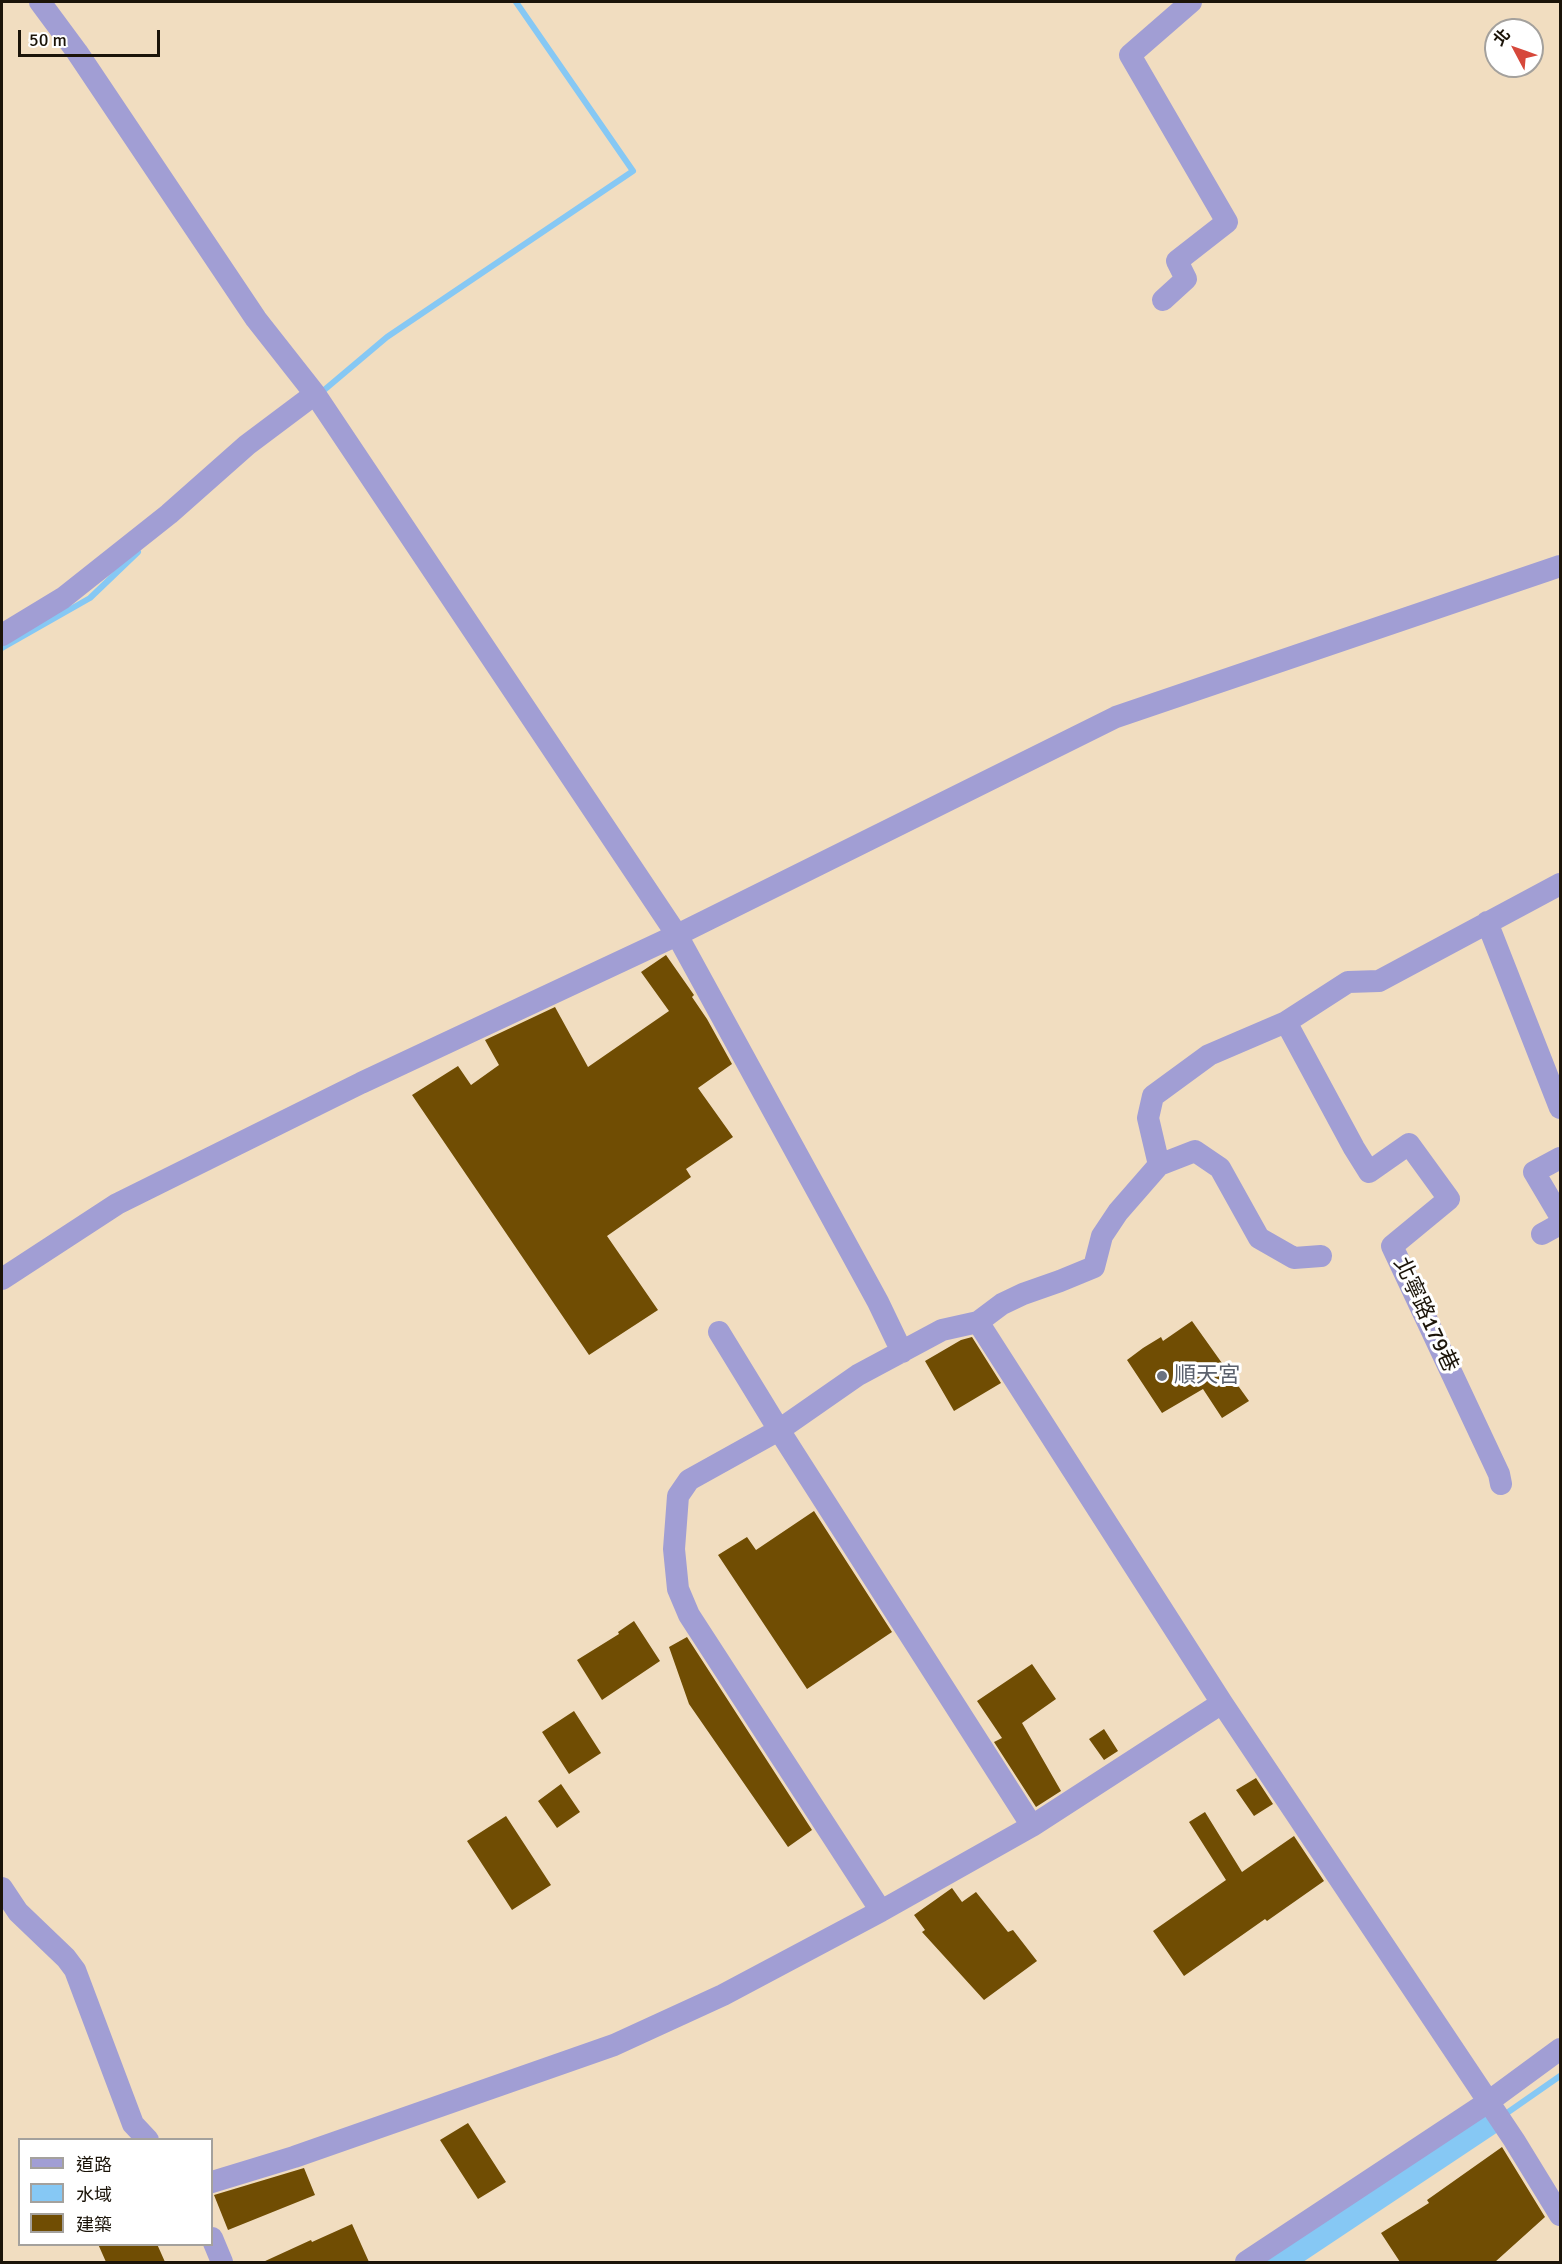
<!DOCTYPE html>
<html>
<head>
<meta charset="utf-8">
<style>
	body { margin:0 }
	#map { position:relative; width:1562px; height:2264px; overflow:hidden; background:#f1ddc0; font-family:Signika,"Noto Sans TC",sans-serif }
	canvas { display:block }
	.frame { position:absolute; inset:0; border:3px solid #1b1409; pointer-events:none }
	.legend { position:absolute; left:18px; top:2138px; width:195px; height:108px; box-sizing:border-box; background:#fff; border:2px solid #a4a19d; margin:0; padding:8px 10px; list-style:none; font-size:18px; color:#1b1409 }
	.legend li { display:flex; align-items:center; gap:12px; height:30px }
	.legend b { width:30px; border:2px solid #a4a19d }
	.north { position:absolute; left:1484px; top:18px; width:60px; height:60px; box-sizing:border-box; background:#fff; border:2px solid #a4a19d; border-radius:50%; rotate:311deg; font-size:16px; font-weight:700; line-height:24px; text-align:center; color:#1b1409 }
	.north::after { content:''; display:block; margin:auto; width:21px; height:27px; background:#d6483b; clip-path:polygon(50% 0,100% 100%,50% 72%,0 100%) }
	.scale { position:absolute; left:18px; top:30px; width:142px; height:27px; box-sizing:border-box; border:3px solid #1b1409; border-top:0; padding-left:8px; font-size:18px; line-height:21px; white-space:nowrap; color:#1b1409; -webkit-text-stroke:4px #fff; paint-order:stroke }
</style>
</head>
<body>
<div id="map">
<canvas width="1562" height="2264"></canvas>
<div class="frame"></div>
<ul class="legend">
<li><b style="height:8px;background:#a19ed4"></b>道路</li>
<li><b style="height:16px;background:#86c8f4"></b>水域</li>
<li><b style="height:16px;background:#704d03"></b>建築</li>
</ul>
<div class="north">北</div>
<div class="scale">50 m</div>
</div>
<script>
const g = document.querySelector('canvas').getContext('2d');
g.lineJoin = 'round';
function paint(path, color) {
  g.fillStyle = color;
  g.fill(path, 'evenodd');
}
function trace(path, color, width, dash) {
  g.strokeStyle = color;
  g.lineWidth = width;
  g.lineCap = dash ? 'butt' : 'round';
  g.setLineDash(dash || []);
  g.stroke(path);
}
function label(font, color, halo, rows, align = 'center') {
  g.font = font + ' Signika,"Noto Sans TC",sans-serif';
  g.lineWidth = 6;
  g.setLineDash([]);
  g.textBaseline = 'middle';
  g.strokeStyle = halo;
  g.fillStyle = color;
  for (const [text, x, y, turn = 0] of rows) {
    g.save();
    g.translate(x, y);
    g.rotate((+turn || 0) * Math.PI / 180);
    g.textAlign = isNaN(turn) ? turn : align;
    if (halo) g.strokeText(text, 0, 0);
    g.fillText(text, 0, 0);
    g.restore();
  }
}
const water = new Path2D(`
	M 1487,2113 L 1501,2130 L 1303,2262 L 1263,2262 Z`);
const stream = new Path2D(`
	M 323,391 L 387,337 L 633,171 L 516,2
	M 2,648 L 90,598 L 138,552
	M 1504,2115 L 1560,2076`);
const building = new Path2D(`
	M 666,955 L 694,995 L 692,997 L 707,1019 L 732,1064 L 698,1088 L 733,1137 L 686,1169 L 691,1177 L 607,1236 L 658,1310 L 589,1355 L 412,1095 L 458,1066 L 471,1085 L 499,1065 L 485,1040 L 555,1007 L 588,1067 L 669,1011 L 641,972 Z
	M 1192,1321 L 1249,1401 L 1222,1418 L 1203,1389 L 1162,1413 L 1127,1360 L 1143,1348 L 1161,1337 L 1163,1341 Z
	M 972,1337 L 1001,1383 L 954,1411 L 925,1361 L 961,1340 Z
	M 814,1511 L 892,1632 L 807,1689 L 718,1555 L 747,1537 L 756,1550 Z
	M 634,1621 L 660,1661 L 602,1700 L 577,1660 L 619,1634 L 618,1632 Z
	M 687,1637 L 812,1830 L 788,1847 L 689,1704 L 669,1647 Z
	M 1032,1664 L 1056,1699 L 1022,1723 L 1061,1791 L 1036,1807 L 994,1742 L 1002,1738 L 977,1701 Z
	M 574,1711 L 601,1753 L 569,1774 L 542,1732 Z
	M 1104,1729 L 1118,1751 L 1104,1760 L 1089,1739 Z
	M 1256,1778 L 1273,1804 L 1254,1816 L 1236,1790 Z
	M 561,1784 L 580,1812 L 557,1828 L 538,1801 Z
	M 1205,1812 L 1242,1872 L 1294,1836 L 1324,1881 L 1267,1921 L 1265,1919 L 1184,1976 L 1153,1931 L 1226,1880 L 1189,1822 Z
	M 506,1816 L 551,1885 L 512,1910 L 467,1841 Z
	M 952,1888 L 962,1902 L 976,1892 L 1008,1932 L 1013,1930 L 1037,1961 L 984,2000 L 922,1932 L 925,1930 L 914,1915 Z
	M 468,2123 L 506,2182 L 478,2199 L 440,2140 Z
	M 1502,2147 L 1545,2217 L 1495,2262 L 1400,2262 L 1381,2233 L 1429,2203 L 1427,2200 Z
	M 304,2168 L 315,2195 L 228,2230 L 214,2195 Z
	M 352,2224 L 369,2262 L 263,2262 L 311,2240 L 312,2242 Z
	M 98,2244 L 157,2244 L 165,2262 L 106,2262 Z`);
const minor = new Path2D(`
	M 40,2 L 77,52 L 256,319 L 315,394 L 677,935 L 878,1302 L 902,1352
	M 1163,300 L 1186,279 L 1177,261 L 1227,222 L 1130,55 L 1191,2
	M 2,635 L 63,598 L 169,514 L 247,445 L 315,394
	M 1487,922 L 1560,1108
	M 1286,1022 L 1354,1148 L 1369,1172 L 1409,1144 L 1449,1199 L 1392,1246 L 1499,1474 L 1501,1484
	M 1560,1158 L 1534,1172 L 1560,1216
	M 1159,1165 L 1148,1118 L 1153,1096 L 1209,1055 L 1286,1022 L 1348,982 L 1379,981 L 1560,884
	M 1542,1234 L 1560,1224
	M 2,1279 L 117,1204 L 361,1083 L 677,935 L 1116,717 L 1560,566
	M 978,1322 L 1222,1703 L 1514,2140 L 1560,2215
	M 719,1332 L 779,1430 L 1032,1826
	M 2,1888 L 18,1912 L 66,1958 L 75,1970 L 133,2124 L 148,2140
	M 881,1911 L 689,1615 L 678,1589 L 674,1549 L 678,1496 L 689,1480 L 779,1430 L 858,1375 L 942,1330 L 978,1322 L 1002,1304 L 1023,1294 L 1060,1281 L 1094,1267 L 1102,1236 L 1118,1212 L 1159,1165 L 1195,1151 L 1220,1168 L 1259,1238 L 1294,1258 L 1321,1256
	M 212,2182 L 294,2157 L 614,2045 L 723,1995 L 881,1911 L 1032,1826 L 1222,1703
	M 212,2238 L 222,2262
	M 1246,2262 L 1488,2102 L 1560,2049`);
const markers = [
	[1162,1376,6,"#6b7280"]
];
const streetNames = [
	["北寧路179巷",1425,1315,65]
];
const worshipNames = [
	["順天宮",1174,1376]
];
paint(water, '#86c8f4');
trace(stream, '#86c8f4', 6);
paint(building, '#704d03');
trace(minor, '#a19ed4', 22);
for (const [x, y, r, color] of markers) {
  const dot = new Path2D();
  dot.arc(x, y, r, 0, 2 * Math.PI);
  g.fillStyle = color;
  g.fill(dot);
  trace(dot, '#fff', 2);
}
label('22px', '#1b1409', '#fff', streetNames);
label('22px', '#5b616d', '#fff', worshipNames, 'left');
</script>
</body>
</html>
